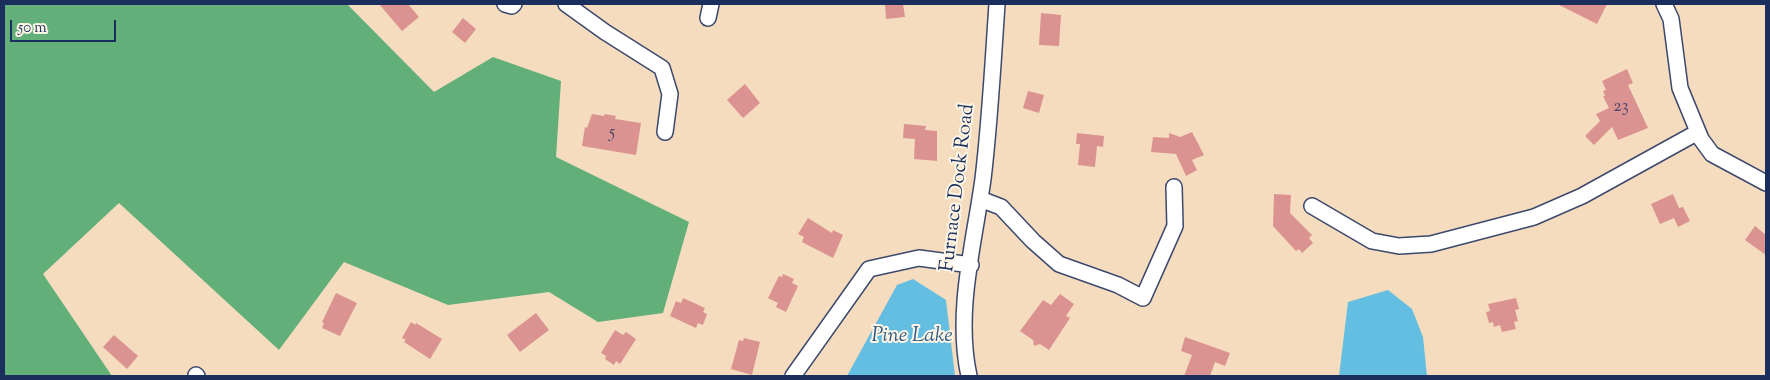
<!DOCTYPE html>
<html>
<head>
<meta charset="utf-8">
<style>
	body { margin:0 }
	#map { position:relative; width:1770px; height:380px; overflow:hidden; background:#f5dcbf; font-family:"Sorts Mill Goudy",serif }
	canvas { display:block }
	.frame { position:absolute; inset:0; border:5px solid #1b2f5e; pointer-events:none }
	.scale { position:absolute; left:10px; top:20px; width:106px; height:22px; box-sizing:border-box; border:2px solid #1b2f5e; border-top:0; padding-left:6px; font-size:15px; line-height:18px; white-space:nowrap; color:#1b2f5e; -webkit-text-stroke:4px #fcf5e5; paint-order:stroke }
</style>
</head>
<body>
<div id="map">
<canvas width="1770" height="380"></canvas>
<div class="frame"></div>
<div class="scale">50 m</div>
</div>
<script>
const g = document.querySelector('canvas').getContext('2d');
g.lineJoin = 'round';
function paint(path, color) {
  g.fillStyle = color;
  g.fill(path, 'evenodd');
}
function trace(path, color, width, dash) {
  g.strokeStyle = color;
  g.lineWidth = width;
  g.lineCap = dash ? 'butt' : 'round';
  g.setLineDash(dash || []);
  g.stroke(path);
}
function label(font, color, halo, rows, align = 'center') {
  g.font = font + ' "Sorts Mill Goudy",serif';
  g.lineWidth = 4;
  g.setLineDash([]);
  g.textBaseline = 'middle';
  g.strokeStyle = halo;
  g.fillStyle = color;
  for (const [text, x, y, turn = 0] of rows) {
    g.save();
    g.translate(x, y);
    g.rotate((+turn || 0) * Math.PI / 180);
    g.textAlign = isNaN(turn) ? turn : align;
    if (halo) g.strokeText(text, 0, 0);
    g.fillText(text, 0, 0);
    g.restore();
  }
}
const forest = new Path2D(`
	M 4,4 L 347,4 L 434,92 L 493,57 L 561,81 L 556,157 L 689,222 L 663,313 L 598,322 L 549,292 L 448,305 L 344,262 L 279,350 L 119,203 L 43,274 L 112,376 L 4,376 Z`);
const water = new Path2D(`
	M 913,279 L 946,300 L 955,376 L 847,376 L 897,285 Z
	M 1388,290 L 1412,309 L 1423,337 L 1427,376 L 1339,376 L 1348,302 Z`);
const building = new Path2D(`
	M 379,4 L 408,4 L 419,17 L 402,31 Z
	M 885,4 L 903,4 L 905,17 L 886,19 Z
	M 1557,4 L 1607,4 L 1597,24 Z
	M 1041,13 L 1061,15 L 1059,46 L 1039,45 Z
	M 463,18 L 476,29 L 465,43 L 452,32 Z
	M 1627,69 L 1633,83 L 1628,85 L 1648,128 L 1618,140 L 1612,127 L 1594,145 L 1585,136 L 1600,121 L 1596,114 L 1609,108 L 1603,96 L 1605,96 L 1603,91 L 1606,90 L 1602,81 Z
	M 745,84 L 760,103 L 743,118 L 727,100 Z
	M 1028,91 L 1044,95 L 1039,113 L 1023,108 Z
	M 592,114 L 604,116 L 605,114 L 616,116 L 615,119 L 641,123 L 636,155 L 582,146 L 585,127 L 587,128 Z
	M 904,124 L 926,126 L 925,130 L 937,131 L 937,161 L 914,159 L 915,139 L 903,138 Z
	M 1192,132 L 1204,155 L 1192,160 L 1197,170 L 1186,176 L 1176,154 L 1151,152 L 1153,137 L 1169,138 L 1169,133 L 1180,137 Z
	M 1077,133 L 1104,136 L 1103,147 L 1097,146 L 1095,167 L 1078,165 L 1080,144 L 1076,144 Z
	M 1274,194 L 1291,195 L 1290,213 L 1312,235 L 1309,238 L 1313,243 L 1302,253 L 1299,249 L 1296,251 L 1273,226 Z
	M 1673,194 L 1679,208 L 1683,207 L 1690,221 L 1678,227 L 1674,218 L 1660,224 L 1651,204 Z
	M 808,218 L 832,233 L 833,230 L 843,235 L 833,258 L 802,242 L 804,237 L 798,234 Z
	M 1755,226 L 1766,235 L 1766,255 L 1745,240 Z
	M 783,274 L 794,279 L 792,283 L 798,286 L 786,312 L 776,307 L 778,303 L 768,298 L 779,276 L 782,277 Z
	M 336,293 L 357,303 L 340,336 L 322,328 L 324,323 L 322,322 Z
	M 1060,294 L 1074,304 L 1066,316 L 1070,318 L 1049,350 L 1040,344 L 1034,346 L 1033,340 L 1020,331 L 1043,300 L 1051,305 Z
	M 683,298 L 705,308 L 703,312 L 707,314 L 703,325 L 698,323 L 696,328 L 670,316 L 676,301 L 681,303 Z
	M 1516,298 L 1519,309 L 1515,310 L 1518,321 L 1514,322 L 1516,329 L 1502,332 L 1500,325 L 1494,327 L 1493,322 L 1489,323 L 1486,312 L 1490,311 L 1488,304 Z
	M 536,313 L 549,330 L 520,352 L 507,335 Z
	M 411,322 L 415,325 L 416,323 L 442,339 L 430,359 L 404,342 L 406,340 L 402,338 Z
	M 615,330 L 623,335 L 626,332 L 636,339 L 620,364 L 616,361 L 614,365 L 605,359 L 606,356 L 601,353 Z
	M 114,335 L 138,356 L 127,369 L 103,347 Z
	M 1185,337 L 1230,353 L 1225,366 L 1215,362 L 1210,376 L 1184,376 L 1192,355 L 1181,351 Z
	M 744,338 L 760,342 L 752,375 L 731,369 L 739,340 L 743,341 Z`);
const minor = new Path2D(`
	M 505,4 L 512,6 L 514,4
	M 566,4 L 605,32 L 662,68 L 670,94 L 665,132
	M 1664,4 L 1671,19 L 1680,88 L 1701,139 L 1712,154 L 1766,183
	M 708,18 L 711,4
	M 980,199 L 1001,207 L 1033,241 L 1059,264 L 1118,285 L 1143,298 L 1175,226 L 1174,187
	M 1312,206 L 1372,241 L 1399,246 L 1431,244 L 1534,217 L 1582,196 L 1698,132
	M 196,375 L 197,376
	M 793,376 L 869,269 L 919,258 L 971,265
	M 969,376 C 955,312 974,244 983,179 C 990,121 993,62 997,4`);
const numberNames = [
	["23",1621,108],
	["5",612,134]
];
const streetNames = [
	["Furnace Dock Road",959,188,-83]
];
const waterNames = [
	["Pine Lake",912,337]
];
paint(forest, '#62af79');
paint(water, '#63bee1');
paint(building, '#da9390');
trace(minor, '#3c496d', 18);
trace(minor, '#fff', 15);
label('18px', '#4b486a', null, numberNames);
label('20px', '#1b2f5e', '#fcf5e5', streetNames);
label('italic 21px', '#315a85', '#fcf5e5', waterNames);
</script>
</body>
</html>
